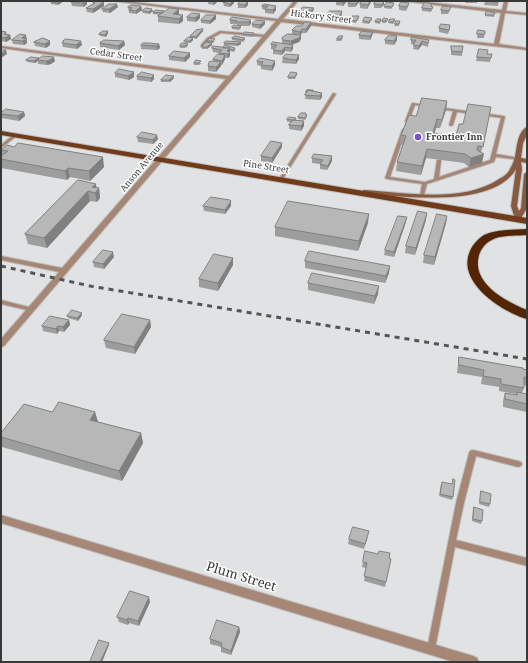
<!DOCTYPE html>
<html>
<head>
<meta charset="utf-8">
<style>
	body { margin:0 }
	#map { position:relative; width:528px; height:663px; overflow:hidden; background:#e1e2e3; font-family:"Noto Serif",serif }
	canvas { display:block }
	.frame { position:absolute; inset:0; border:2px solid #383939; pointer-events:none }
</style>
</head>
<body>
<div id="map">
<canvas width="528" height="663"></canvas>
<div class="frame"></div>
</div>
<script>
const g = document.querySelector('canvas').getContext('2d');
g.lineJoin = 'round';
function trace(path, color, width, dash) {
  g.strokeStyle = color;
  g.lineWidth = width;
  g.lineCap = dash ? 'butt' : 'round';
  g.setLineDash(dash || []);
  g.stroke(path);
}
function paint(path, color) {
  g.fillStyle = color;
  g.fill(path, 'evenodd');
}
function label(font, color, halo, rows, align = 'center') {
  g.font = font + ' "Noto Serif",serif';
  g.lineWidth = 3;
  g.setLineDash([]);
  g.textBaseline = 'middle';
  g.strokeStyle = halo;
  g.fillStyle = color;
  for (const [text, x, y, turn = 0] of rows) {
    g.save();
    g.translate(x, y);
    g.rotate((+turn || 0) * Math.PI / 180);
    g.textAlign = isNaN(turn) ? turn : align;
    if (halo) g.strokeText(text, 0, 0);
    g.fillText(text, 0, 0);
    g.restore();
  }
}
const lane = new Path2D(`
	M 220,31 L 266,35 L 268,36 L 266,37 L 221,33 L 209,40 L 203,47 L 201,47 L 201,45 L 207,38 Z
	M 333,93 L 336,94 L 283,179 L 283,180 L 279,180 L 279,179 Z
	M 412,103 L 428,105 L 430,106 L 428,107 L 415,105 L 409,121 L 406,122 L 405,121 Z
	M 438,107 L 473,112 L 475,113 L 473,114 L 457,112 L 453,125 L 451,126 L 449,125 L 453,111 L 438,109 Z
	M 481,113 L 504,116 L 505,117 L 496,154 L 520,158 L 520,160 L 496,157 L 494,162 L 427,184 L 424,195 L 422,196 L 420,195 L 422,184 L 387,179 L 385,178 L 402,130 L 404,129 L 406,130 L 390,177 L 425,182 L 434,179 L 437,160 L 441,160 L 441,161 L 439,177 L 490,160 L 501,118 L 482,115 L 481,115 Z
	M 13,135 L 17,136 L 1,148 L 1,145 Z
	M 1,300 L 33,308 L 34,309 L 31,311 L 1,304 Z
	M 473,450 L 518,461 L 521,462 L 522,464 L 521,466 L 518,467 L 476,456 L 464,503 L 456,540 L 527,558 L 527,566 L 455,547 L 435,649 L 434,652 L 431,653 L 428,652 L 427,649 L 456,503 L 469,453 L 470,451 Z`);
const street = new Path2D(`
	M 112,1 L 125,1 L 278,19 L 294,1 L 298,1 L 283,19 L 494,44 L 501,13 L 402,1 L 416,1 L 502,10 L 504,1 L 508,1 L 506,11 L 527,13 L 527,15 L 505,13 L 499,44 L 527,48 L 527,50 L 281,22 L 4,346 L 1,347 L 1,339 L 59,272 L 1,260 L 1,256 L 62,268 L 226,79 L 1,48 L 1,46 L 229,76 L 276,21 Z
	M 1,515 L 473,656 L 477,658 L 479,662 L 454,662 L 1,523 Z`);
const secondary = new Path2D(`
	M 527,127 L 527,135 L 523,143 L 521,158 L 527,159 L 527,163 L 521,162 L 522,169 L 517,206 L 519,211 L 521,208 L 524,174 L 527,172 L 527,208 L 520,220 L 516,220 L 515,219 L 511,206 L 516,169 C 493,209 402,196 364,194 L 361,192 L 364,190 C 405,193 464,203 499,179 C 503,177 506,175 509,171 C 511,167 514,162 515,157 C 517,148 517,132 527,127 Z`);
const primary = new Path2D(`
	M 1,131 L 527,218 L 527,224 L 1,135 Z`);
const highway = new Path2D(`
	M 527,229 L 527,235 C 517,236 506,235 496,238 C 488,241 482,246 479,255 C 471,283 505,301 527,310 L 527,319 C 502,312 456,282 470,251 C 473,244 478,239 484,235 C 497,229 513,230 527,229 Z`);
const rail = new Path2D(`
	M 1,266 L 90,286 L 527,359`);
const wall = new Path2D(`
	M 52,1 L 64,1 L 58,5 L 51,4 L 51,2 Z
	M 73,1 L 87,4 L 84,7 L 72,6 L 71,2 Z
	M 208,1 L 218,1 L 214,5 L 208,4 Z
	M 336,1 L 347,1 L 343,6 L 336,5 Z
	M 360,1 L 355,7 L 348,7 L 348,3 Z
	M 362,1 L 371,1 L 371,2 L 367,9 L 360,8 L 360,4 Z
	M 376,1 L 384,1 L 384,4 L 381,8 L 374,8 L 374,4 Z
	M 466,1 L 477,1 L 477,3 L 465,3 Z
	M 485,1 L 499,1 L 498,6 L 484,5 Z
	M 104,2 L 104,6 L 93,13 L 87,12 L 86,8 L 93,4 L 93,3 Z
	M 223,2 L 234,3 L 230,7 L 224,6 Z
	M 409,3 L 408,7 L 406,11 L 399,10 L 399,6 Z
	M 238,4 L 248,5 L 245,8 L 238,8 Z
	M 432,4 L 432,10 L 431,12 L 422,11 L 422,8 Z
	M 394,5 L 391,9 L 384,8 L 384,6 Z
	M 141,6 L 142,10 L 136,14 L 129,13 L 128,7 Z
	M 262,6 L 276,6 L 276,10 L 273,14 L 265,13 L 265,10 L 262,9 Z
	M 118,7 L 110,13 L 103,12 L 102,9 Z
	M 314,8 L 313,11 L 311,14 L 309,14 L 306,18 L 298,17 L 298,14 Z
	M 441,10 L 450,10 L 448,14 L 441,14 Z
	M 142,11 L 153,11 L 149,14 L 143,13 Z
	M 153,12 L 164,12 L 179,14 L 183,21 L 179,24 L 158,22 L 158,16 L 160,15 L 153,14 Z
	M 486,12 L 495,13 L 494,17 L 485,16 Z
	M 326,15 L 342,15 L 339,19 L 326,19 Z
	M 359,16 L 359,18 L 356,23 L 349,22 L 349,20 Z
	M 187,17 L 200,18 L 196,22 L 187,21 Z
	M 372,18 L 372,20 L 369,24 L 362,23 L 363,21 Z
	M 216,19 L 210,24 L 201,23 L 201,20 Z
	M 381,19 L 380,24 L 375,23 L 375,21 Z
	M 388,19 L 386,23 L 382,23 L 382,21 Z
	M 395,19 L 395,21 L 393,24 L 388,23 L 389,22 Z
	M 230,20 L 251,20 L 251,23 L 249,26 L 240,26 L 241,26 L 241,28 L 239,30 L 232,29 L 232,27 L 237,25 L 237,24 L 230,24 Z
	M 400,21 L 399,26 L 394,26 L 395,24 Z
	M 311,22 L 311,26 L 306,33 L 302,33 L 300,35 L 301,39 L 299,42 L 291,45 L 283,44 L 282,42 L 282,38 L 292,34 L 292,30 Z
	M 252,24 L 265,24 L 260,29 L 252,27 Z
	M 439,28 L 450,29 L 448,34 L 439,32 Z
	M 203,29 L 203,31 L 196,39 L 193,38 L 193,40 L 190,43 L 185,43 L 184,41 L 190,37 L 190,36 Z
	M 478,30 L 485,31 L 484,38 L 477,38 Z
	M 1,31 L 6,32 L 7,34 L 10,35 L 11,39 L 6,42 L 1,41 Z
	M 108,31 L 108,33 L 106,37 L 100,36 L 99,34 Z
	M 368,32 L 373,32 L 372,36 L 370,40 L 359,39 L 359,35 Z
	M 243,34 L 254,35 L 253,37 L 243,36 Z
	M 26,35 L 27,43 L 24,45 L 13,44 L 12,40 Z
	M 232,38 L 245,38 L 245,40 L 243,42 L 232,40 Z
	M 343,38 L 341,41 L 336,41 L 337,39 Z
	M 385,40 L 397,40 L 394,45 L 385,44 Z
	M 411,40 L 429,40 L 428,47 L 422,45 L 418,50 L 413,49 L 414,44 L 411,44 Z
	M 50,41 L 50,45 L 46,48 L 35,46 L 34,42 Z
	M 63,41 L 82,45 L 77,49 L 63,47 L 62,43 L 63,42 Z
	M 124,41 L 125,45 L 119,50 L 100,47 L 100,43 Z
	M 207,41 L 215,41 L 213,43 L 212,43 L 212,45 L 207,49 L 202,49 L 202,47 L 208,42 Z
	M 241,42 L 241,44 L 237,46 L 224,45 L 224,43 Z
	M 159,44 L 160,48 L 157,50 L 141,49 L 141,45 Z
	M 188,44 L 188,46 L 185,48 L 180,48 L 180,46 Z
	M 271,44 L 293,45 L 293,49 L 291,52 L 285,51 L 282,55 L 273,54 L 273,50 L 274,49 L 271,49 Z
	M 451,46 L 463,46 L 462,56 L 451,55 Z
	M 212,48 L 235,48 L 235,50 L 234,52 L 230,51 L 230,56 L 228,58 L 225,58 L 225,59 L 222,65 L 221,65 L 221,66 L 216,72 L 208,71 L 208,66 L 213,61 L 213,59 L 219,54 L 219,53 L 213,52 Z
	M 479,49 L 487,54 L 491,58 L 490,62 L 476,61 Z
	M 190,53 L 190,57 L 185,62 L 169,60 L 169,56 Z
	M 39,58 L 55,61 L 51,64 L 47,65 L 38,64 L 38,61 L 35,63 L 27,62 L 26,60 Z
	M 283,58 L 299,59 L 296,64 L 282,63 Z
	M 257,61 L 275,61 L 275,65 L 272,71 L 261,69 L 261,66 L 257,65 Z
	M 194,63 L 202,63 L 199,65 L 194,65 Z
	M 142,72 L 154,79 L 151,82 L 137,80 L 137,76 Z
	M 115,73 L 134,77 L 129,80 L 115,77 Z
	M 297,73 L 297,75 L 295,79 L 288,79 L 288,77 Z
	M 174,76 L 174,78 L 170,82 L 161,82 L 161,80 Z
	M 313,91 L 322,93 L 322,97 L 320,100 L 305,99 L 306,92 Z
	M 447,101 L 446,110 L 440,128 L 436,128 L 434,133 L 456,136 L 463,124 L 491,107 L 481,153 L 482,163 L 469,167 L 464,163 L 426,158 L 421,175 L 396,171 L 397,162 L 403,145 L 400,144 L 401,135 L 416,116 Z
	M 24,112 L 25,116 L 19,121 L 1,118 L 1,113 Z
	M 306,113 L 306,115 L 307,115 L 307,117 L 305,120 L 298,119 L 298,117 Z
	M 287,119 L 304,121 L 304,126 L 301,131 L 289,129 L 289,125 L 291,122 L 287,122 Z
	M 137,137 L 158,139 L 153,144 L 138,142 Z
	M 282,147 L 272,163 L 261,161 L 261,156 Z
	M 1,150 L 104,167 L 90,181 L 70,177 L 67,180 L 1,168 L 1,156 L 3,155 Z
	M 312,158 L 332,161 L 327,170 L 320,169 L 320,164 L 312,163 Z
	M 78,180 L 99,188 L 100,198 L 97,202 L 90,201 L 47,248 L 28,244 L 25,234 Z
	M 231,201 L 231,206 L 225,214 L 204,211 L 203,206 Z
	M 447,216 L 446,223 L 434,265 L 423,263 L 424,255 Z
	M 426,220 L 415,255 L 405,253 L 406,246 Z
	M 406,222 L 394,257 L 384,255 L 385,250 Z
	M 368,223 L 358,251 L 275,236 L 275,227 Z
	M 114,257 L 104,269 L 94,267 L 93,262 Z
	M 233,258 L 233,265 L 218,291 L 199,287 L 199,279 Z
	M 305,261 L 389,273 L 385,283 L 305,268 Z
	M 308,283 L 378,294 L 374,304 L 308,290 Z
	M 82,315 L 78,321 L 68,318 L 67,316 Z
	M 69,320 L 70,325 L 64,332 L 59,331 L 57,334 L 43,331 L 42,326 Z
	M 150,320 L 151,327 L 135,354 L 106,348 L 104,340 Z
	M 459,357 L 527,370 L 527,386 L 524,385 L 524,388 L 522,393 L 527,394 L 527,412 L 503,407 L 503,401 L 505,393 L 516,395 L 516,394 L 499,391 L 499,387 L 481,384 L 482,377 L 457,373 L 458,364 Z
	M 52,412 L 95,412 L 98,422 L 141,433 L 143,443 L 122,481 L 2,447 L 1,444 L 1,433 Z
	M 441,484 L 453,497 L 452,500 L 439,496 Z
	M 481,491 L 490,504 L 489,507 L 479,504 Z
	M 474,507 L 482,521 L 481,524 L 472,521 Z
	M 368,537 L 364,549 L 348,544 L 349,539 Z
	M 378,554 L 391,559 L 385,587 L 364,581 L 366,568 L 362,567 L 363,562 Z
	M 150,602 L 139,626 L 129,623 L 128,625 L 119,622 L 117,617 Z
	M 239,627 L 240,632 L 231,655 L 221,652 L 221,647 L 210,644 L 210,639 Z`);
const shadedWall = new Path2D(`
	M 60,1 L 64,1 L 58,5 L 58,3 Z
	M 87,1 L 87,4 L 84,7 L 83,3 Z
	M 214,1 L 218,1 L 214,5 Z
	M 233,1 L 234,1 L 234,3 L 230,7 L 230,4 Z
	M 248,1 L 248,5 L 245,8 L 245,5 Z
	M 344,1 L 347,1 L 343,6 L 343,2 Z
	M 358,1 L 360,1 L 355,7 L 356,4 Z
	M 370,1 L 371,1 L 371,2 L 367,9 L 368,5 Z
	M 384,1 L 384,4 L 381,8 L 382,5 Z
	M 104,2 L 104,6 L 93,13 L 93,9 Z
	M 117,4 L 118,7 L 110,13 L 109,9 Z
	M 141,6 L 142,10 L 136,14 L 136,11 Z
	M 276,6 L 276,10 L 273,14 L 273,10 Z
	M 314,8 L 313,11 L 311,14 L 312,10 Z
	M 152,9 L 153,11 L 149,14 L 149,12 Z
	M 179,9 L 179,14 L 173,14 Z
	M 309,10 L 309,14 L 306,18 L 306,14 Z
	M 342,11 L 342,15 L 339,19 L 340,16 Z
	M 200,14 L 200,18 L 196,22 L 195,18 Z
	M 183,15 L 183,21 L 179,24 L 179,19 Z
	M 216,15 L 216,19 L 210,24 L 210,21 Z
	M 251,20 L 251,23 L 249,26 L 249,22 Z
	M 265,21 L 265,24 L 260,29 L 260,25 Z
	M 311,22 L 311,26 L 306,33 L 306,29 Z
	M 203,29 L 203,31 L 196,39 L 196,37 Z
	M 302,29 L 302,33 L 300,36 L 300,32 Z
	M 108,31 L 108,33 L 106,37 L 105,35 Z
	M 373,32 L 372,36 L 370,40 L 370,36 Z
	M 10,35 L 11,39 L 6,42 L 5,38 Z
	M 26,35 L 27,43 L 24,45 L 22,38 Z
	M 301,35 L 301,39 L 299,42 L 291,45 L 291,41 Z
	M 397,36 L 397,40 L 394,45 L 394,41 Z
	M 193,38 L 193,40 L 190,43 L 190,41 Z
	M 50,41 L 50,45 L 46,48 L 45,44 Z
	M 81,41 L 82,45 L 77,49 L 76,45 Z
	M 124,41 L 125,45 L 119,50 L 118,46 Z
	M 422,41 L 422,45 L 418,50 L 419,46 Z
	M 241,42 L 241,44 L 237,46 L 237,44 Z
	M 212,43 L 212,45 L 207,49 L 207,47 Z
	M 159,44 L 160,48 L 157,50 L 157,46 Z
	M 293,45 L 293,49 L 291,52 L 291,48 Z
	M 285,47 L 285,51 L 282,55 L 282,51 Z
	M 230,48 L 230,56 L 228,58 L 227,51 Z
	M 6,50 L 7,54 L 1,58 L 1,54 Z
	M 190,53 L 190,57 L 185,62 L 184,58 Z
	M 225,55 L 225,59 L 222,65 L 222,61 Z
	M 299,55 L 299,59 L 296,64 L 296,60 Z
	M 54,57 L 55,61 L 51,64 L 47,65 L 46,61 Z
	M 39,58 L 40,60 L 37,60 L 38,61 L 35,63 L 34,61 Z
	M 275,61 L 275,65 L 272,71 L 272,66 Z
	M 221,62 L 221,66 L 216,72 L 216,67 Z
	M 134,72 L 134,77 L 129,80 L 128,76 Z
	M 154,75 L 154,79 L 151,82 L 151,78 Z
	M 174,76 L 174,78 L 170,82 L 169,80 Z
	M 322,93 L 322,97 L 320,100 L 320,96 Z
	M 447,101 L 446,110 L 440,128 L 442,120 Z
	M 24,112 L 25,116 L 19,121 L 18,116 Z
	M 437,119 L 436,128 L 432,142 L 433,133 Z
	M 304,121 L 304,126 L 301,131 L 301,126 Z
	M 157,135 L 158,139 L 153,144 L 153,140 Z
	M 282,143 L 282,147 L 272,163 L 272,158 Z
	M 427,149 L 426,158 L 421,175 L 422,166 Z
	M 484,154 L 482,163 L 469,167 L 471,158 Z
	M 332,156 L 332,161 L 327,170 L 328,166 Z
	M 103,157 L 104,167 L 90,181 L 89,171 Z
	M 68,168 L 70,177 L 67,180 L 65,171 Z
	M 96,184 L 97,191 L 99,188 L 100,198 L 97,202 L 95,193 L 92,187 Z
	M 88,191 L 90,201 L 47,248 L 44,238 Z
	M 231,201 L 231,206 L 225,214 L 225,210 Z
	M 427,213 L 426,220 L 415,255 L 416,248 Z
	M 369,214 L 368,223 L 358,251 L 359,241 Z
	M 447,216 L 446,223 L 434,265 L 435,257 Z
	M 407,217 L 406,222 L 394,257 L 394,252 Z
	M 113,252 L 114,257 L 104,269 L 103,264 Z
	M 233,258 L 233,265 L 218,291 L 218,283 Z
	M 390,266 L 389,273 L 385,283 L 386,276 Z
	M 379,286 L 378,294 L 374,304 L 375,296 Z
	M 82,313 L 82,315 L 78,321 L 77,318 Z
	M 69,320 L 70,325 L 64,332 L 63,327 Z
	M 150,320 L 151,327 L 135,354 L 134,347 Z
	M 58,326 L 59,331 L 57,334 L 56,329 Z
	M 95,412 L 98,422 L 90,420 Z
	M 141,433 L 143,443 L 122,481 L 119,471 Z
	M 149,597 L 150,602 L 139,626 L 138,621 Z
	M 128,618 L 129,623 L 128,625 L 127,620 Z
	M 239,627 L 240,632 L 231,655 L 231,651 Z
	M 109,643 L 109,645 L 102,662 L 100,662 Z`);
const building = new Path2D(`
	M 52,1 L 60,1 L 58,3 L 51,2 Z
	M 73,1 L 86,1 L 83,3 L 71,2 Z
	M 95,1 L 104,2 L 93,9 L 86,8 L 95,3 L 93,3 Z
	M 225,1 L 233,1 L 230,4 L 223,2 Z
	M 241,1 L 248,1 L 245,5 L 238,4 Z
	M 336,1 L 344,1 L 343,2 Z
	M 350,1 L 358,1 L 356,4 L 348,3 Z
	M 362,1 L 370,1 L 368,5 L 360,4 Z
	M 376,1 L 384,1 L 382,5 L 374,4 Z
	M 485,1 L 499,1 L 498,2 Z
	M 387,2 L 394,3 L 392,7 L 384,6 Z
	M 401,2 L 409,3 L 407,7 L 399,6 Z
	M 425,2 L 432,4 L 431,6 L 433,7 L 432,9 L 422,8 Z
	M 109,4 L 117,4 L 109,9 L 102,9 Z
	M 264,4 L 276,6 L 273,10 L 265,9 L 268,6 L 262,6 Z
	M 131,5 L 141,6 L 136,11 L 129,10 L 132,8 L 128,7 Z
	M 443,6 L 451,7 L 449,11 L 441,10 Z
	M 303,7 L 314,8 L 312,10 L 309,10 L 306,14 L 298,14 Z
	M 146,8 L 152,9 L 149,12 L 142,11 Z
	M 170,8 L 179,9 L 173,14 L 183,15 L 179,19 L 158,16 Z
	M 156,10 L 164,11 L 161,13 L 153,12 Z
	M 330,11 L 342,11 L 340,16 L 326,15 Z
	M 488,11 L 495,13 L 494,15 L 485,15 L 486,12 Z
	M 192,13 L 200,14 L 195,18 L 187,17 Z
	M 206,15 L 216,15 L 210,21 L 201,20 Z
	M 352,16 L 359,16 L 356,21 L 349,20 Z
	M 232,17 L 251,20 L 249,22 L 236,22 L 237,21 L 230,20 Z
	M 365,17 L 372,18 L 369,22 L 363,21 Z
	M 384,18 L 388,19 L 387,21 L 382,21 Z
	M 377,19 L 381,19 L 380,22 L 375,21 Z
	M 390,19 L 395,19 L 393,22 L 389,22 Z
	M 256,20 L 265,21 L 260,25 L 252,24 Z
	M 396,21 L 400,21 L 399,24 L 395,24 Z
	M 305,22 L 311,22 L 306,29 L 302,29 L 300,32 L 292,30 L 296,26 L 301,26 Z
	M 441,24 L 450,25 L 449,30 L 439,28 Z
	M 234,25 L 241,26 L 239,28 L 232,27 Z
	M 203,29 L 196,37 L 190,36 L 196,30 Z
	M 478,30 L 485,31 L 485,34 L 477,34 Z
	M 1,31 L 6,32 L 4,34 L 10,35 L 5,38 L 1,37 Z
	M 103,31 L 108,31 L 105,35 L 99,34 Z
	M 362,31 L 368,32 L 373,32 L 370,36 L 359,35 Z
	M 245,32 L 254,33 L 253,35 L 243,34 Z
	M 20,34 L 26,35 L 22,38 L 27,39 L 23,41 L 12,40 Z
	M 288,34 L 301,35 L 299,38 L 291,41 L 283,40 L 282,38 Z
	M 389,35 L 397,36 L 394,41 L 385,40 Z
	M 235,36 L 245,38 L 243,40 L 232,38 Z
	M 339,36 L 343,36 L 341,39 L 337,39 Z
	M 189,37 L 193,38 L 190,41 L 184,41 Z
	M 412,37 L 429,40 L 428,43 L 422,41 L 419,46 L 413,45 L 416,40 L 411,40 Z
	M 43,38 L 50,41 L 45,44 L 34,42 Z
	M 210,38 L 215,39 L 213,41 L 207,41 Z
	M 66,39 L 81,41 L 76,45 L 62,43 L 64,41 L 63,41 Z
	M 104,40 L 124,41 L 118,46 L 100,43 Z
	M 226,41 L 241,42 L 237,44 L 224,43 Z
	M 206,42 L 212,43 L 207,47 L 202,47 Z
	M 273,42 L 293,45 L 291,48 L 285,47 L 282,51 L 273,50 L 277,45 L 271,44 Z
	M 143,43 L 149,43 L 159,44 L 157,46 L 141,45 Z
	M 182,43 L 188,44 L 185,46 L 180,46 Z
	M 225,45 L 235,48 L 234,50 L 229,49 L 230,48 L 223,48 Z
	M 213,46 L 230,48 L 227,51 L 230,52 L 228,54 L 219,53 L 222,50 L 212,48 Z
	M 451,46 L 463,46 L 462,52 L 452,51 Z
	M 479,49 L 488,50 L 487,54 L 492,54 L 491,58 L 477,57 Z
	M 1,50 L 6,50 L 1,54 Z
	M 174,51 L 190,53 L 184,58 L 169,56 Z
	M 218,54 L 225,55 L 222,61 L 213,59 Z
	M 286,54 L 299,55 L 296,60 L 283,58 Z
	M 43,56 L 54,57 L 50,60 L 46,61 L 37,60 Z
	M 31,57 L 39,58 L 34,61 L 26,60 Z
	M 260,58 L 275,61 L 272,66 L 261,65 L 263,62 L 257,61 Z
	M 196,60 L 201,61 L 199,63 L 194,63 Z
	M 213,61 L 221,62 L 216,67 L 208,66 L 209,62 Z
	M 119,69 L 134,72 L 128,76 L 115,73 Z
	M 142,72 L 154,75 L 151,78 L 137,76 Z
	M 291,72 L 297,73 L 295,77 L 288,77 Z
	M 166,75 L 174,76 L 169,80 L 161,80 Z
	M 307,90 L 313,90 L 313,91 L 308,90 L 307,92 L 306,92 Z
	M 308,90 L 322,93 L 320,96 L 305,95 Z
	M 422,98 L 447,101 L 442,120 L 437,119 L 433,133 L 456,136 L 459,124 L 463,124 L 468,104 L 491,107 L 483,147 L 478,146 L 477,150 L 484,154 L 471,158 L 465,154 L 427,149 L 422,166 L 397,162 L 406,136 L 401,135 L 409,115 L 416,116 Z
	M 6,109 L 24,112 L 18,116 L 1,114 L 1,113 Z
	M 301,113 L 306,113 L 305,114 L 307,115 L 305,118 L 298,117 Z
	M 289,117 L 296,118 L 295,120 L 292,120 L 287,119 Z
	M 293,120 L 304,121 L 301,126 L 289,125 Z
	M 142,132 L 157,135 L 153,140 L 137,137 Z
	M 271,141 L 282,143 L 272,158 L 261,156 Z
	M 18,143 L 103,157 L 89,171 L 68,168 L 65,171 L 1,159 L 1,156 L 8,151 L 1,150 L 7,145 L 14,147 Z
	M 314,154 L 332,156 L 328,166 L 320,164 L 323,160 L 312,158 Z
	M 78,180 L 96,184 L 92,187 L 99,188 L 95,193 L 88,191 L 44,238 L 25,234 Z
	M 211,197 L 230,200 L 231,201 L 225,210 L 203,206 Z
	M 288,201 L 369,214 L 359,241 L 275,227 Z
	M 418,211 L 427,213 L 416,248 L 406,246 Z
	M 437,214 L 447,216 L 435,257 L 424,255 Z
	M 398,216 L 407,217 L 394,252 L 385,250 Z
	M 103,250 L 113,252 L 103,264 L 93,262 Z
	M 309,251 L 390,266 L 386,276 L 305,261 Z
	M 214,254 L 233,258 L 218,283 L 199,279 Z
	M 312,273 L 379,286 L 375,296 L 308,283 Z
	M 72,310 L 82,313 L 77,318 L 67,316 Z
	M 122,314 L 150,320 L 134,347 L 104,340 Z
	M 50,316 L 69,320 L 63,327 L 58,326 L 56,329 L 42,326 Z
	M 459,357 L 523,368 L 523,369 L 527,370 L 527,377 L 524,377 L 524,388 L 501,384 L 501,379 L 483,376 L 484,370 L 459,365 Z
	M 517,392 L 527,394 L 527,404 L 505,399 L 505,393 L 517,395 Z
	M 59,402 L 95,412 L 90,420 L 141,433 L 119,471 L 1,437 L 1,433 L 24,404 L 52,412 Z
	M 453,479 L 455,480 L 453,497 L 440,494 L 442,482 L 452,484 Z
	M 481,491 L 491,494 L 490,504 L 480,502 Z
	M 474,507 L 483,510 L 482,521 L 473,519 Z
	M 353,527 L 369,531 L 365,544 L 349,539 Z
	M 365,551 L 378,554 L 379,551 L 390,553 L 389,558 L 391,559 L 386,582 L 364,576 L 367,563 L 363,562 Z
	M 130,591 L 149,597 L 138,621 L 128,618 L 127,620 L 117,617 Z
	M 217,620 L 239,627 L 231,651 L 221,647 L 222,643 L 210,639 Z
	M 99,640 L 109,643 L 100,662 L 90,662 Z`);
const markers = [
	[418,137,4,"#7552cb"]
];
const farStreetnames = [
	["Hickory Street",321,17,7],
	["Cedar Street",116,55,8],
	["Anson Avenue",142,167,-50],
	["Pine Street",266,167,9]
];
const farPoinames = [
	["Frontier Inn",426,137]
];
const nearStreetnames = [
	["Plum Street",241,577,17]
];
trace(lane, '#bfc0c1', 2);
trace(street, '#bfc0c1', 2);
trace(secondary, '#bfc0c1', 2);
trace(primary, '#bfc0c1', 2);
trace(highway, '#bfc0c1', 2);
paint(lane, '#a68776');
paint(street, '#a68776');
paint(secondary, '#865b42');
paint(primary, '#6f3b1a');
paint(highway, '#532504');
trace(rail, '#545555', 3, [5, 5]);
paint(wall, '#9d9d9e');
paint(shadedWall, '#808081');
paint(building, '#b7b7b8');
trace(building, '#808081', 1);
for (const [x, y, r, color] of markers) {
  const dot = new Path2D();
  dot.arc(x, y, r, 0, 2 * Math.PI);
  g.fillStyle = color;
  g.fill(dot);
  trace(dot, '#fff', 1.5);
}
label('9px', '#383939', '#fff', farStreetnames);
label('bold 9px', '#383939', '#fff', farPoinames, 'left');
label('13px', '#383939', '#fff', nearStreetnames);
</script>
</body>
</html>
